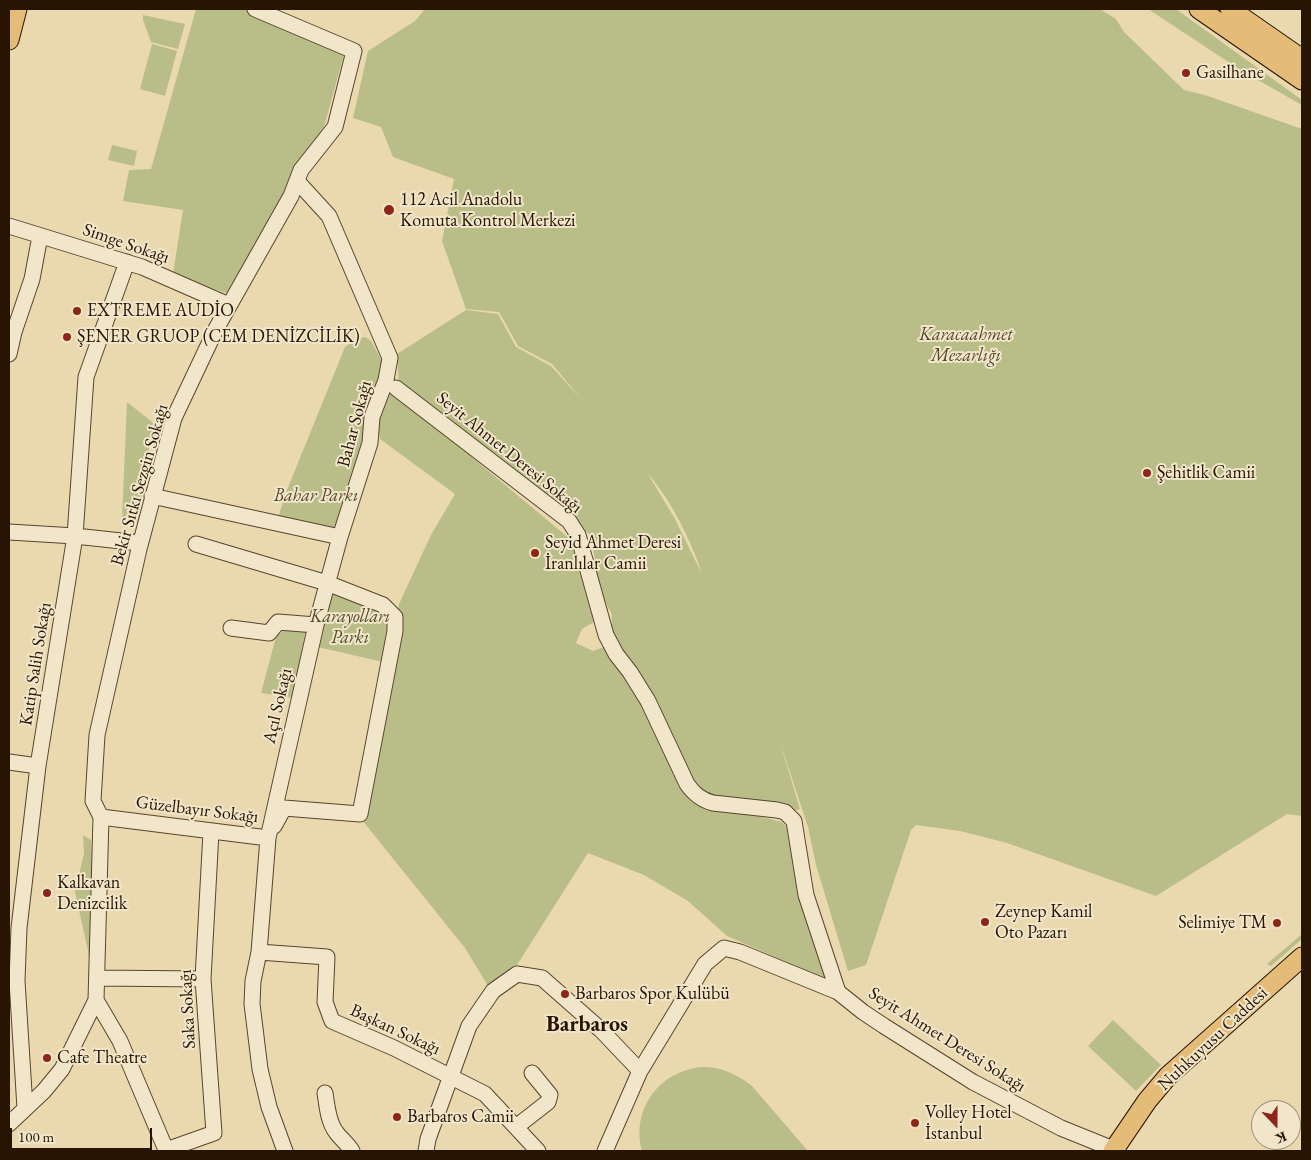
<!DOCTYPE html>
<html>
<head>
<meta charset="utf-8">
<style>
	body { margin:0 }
	#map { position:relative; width:1311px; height:1160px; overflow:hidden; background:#ead8ae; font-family:"EB Garamond",serif }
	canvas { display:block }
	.frame { position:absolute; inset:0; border:10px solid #271402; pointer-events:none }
	.north { position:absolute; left:1251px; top:1100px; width:50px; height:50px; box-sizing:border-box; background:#f1e6ca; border:1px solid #a0927a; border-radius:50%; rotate:158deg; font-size:14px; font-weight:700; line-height:20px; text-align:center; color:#271402 }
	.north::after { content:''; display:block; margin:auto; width:18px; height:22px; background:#8f2418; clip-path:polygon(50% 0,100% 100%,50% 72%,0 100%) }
	.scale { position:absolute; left:10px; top:1128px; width:142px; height:22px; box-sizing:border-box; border:2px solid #271402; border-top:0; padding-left:6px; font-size:15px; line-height:18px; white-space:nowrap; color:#271402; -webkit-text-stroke:4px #f1e6ca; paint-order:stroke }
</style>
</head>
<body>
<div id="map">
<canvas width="1311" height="1160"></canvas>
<div class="frame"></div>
<div class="north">K</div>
<div class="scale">100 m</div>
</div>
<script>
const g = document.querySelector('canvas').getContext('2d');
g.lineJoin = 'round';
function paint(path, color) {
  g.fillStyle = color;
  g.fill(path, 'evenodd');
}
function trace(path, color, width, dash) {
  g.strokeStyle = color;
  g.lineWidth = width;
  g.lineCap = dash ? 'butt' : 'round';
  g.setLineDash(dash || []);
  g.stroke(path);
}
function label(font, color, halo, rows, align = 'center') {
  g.font = font + ' "EB Garamond",serif';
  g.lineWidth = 4;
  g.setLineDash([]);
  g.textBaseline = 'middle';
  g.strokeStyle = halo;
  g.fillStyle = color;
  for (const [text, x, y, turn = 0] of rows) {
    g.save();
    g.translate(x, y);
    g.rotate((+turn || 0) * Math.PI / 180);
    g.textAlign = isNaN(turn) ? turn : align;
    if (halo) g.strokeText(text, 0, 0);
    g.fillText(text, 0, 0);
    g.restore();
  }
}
const green = new Path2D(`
	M 196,9 L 244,9 L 345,51 L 322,134 L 294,168 L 281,198 L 228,294 L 173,274 L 183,210 L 123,201 L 129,170 L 151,169 Z
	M 425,9 L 1100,9 L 1116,19 L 1124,32 L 1184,90 L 1205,95 L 1302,129 L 1302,816 L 1287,814 L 1156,896 L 1007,843 L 960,831 L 916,825 L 911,830 L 866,965 L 848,971 L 816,865 L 808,827 L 779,739 L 800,809 L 790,812 L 716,800 L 695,788 L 653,694 L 611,633 L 612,615 L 598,587 L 592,536 L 399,386 L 397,354 L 466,310 L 498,314 L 516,347 L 551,366 L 582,400 L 552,364 L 518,346 L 499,312 L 466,309 L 442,241 L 454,179 L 393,157 L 381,127 L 353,118 L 368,51 L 415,21 ZM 648,474 C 670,498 692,542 702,574 L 675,519 Z
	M 1148,9 L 1176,9 L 1302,100 L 1302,105 L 1242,71 Z
	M 143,15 L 185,24 L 178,49 L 151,42 L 143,20 Z
	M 152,44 L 177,51 L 165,96 L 140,89 Z
	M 112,145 L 137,151 L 134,166 L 108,160 Z
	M 365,337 L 371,341 L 383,363 L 365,421 L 364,442 L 335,532 L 278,518 L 287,490 L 345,347 L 356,339 Z
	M 390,389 L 570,539 L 594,622 L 582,629 L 576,643 L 593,651 L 604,647 L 643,702 L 690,799 L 782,822 L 793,835 L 827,973 L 823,978 L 727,936 L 688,901 L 644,875 L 588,853 L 517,965 L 488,986 L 465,948 L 362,820 L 399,604 L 431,535 L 455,494 L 380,439 L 377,416 Z
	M 127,402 L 156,425 L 149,447 L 138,521 L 122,520 Z
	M 333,590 C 354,600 378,606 390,627 L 383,662 L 318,647 Z
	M 288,627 L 306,628 L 293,698 L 261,693 L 276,637 Z
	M 83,835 L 91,840 L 94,906 L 94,978 L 75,892 L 84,853 Z
	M 1302,934 L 1302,939 L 1271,966 L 1267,964 Z
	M 1113,1020 L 1161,1065 L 1136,1091 L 1088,1046 Z
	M 702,1067 C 721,1067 737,1074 752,1086 L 808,1151 L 642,1151 C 631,1109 659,1071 702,1067 Z`);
const minor = new Path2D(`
	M 9,226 L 142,267 L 229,305
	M 9,354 L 14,332 L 32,279 L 40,236
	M 396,388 L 569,521 L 578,535 L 606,635 L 616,654 L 630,672 L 648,701 L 687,784 C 694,794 701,800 713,803 L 777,810 L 785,812 L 794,821 L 806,895 L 838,992 L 863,1012 L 884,1026 L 973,1082 L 1061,1128 L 1118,1151
	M 152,496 L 340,537
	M 9,532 L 75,536 L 140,543
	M 196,544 L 327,583 L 383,605 L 395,617 L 395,631 L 360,814 L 284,808 L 274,826
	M 231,628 L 269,633 L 278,622 L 316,625
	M 9,762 L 38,766
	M 101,817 L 268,838
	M 259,952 L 327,957 L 325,1002 L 332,1021 L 394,1048 L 485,1094 L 538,1151
	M 97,978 L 203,979
	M 96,1000 L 120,1041 L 166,1150 L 214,1133 L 203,979 L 211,832
	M 325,1093 C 327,1105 328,1122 336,1132 C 341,1139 348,1144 352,1151
	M 25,1108 L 17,981 L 19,928 L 38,766 L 75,536 L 86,377 L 127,262
	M 9,1124 L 44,1091 L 62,1069 L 96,1000 L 101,817 L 93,801 L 97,735 L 139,549 L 174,418 L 216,329 L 291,196 L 301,170 L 335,127 L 354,51 L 255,9
	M 516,1127 L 548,1102 L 550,1095 L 532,1073
	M 285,1151 L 269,1107 L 260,1069 L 252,1004 L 253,981 L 259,952 L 268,838 L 316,625 L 340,537 L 370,443 L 372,417 L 386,380 L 390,358 L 329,216 L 297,181
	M 426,1151 L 428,1139 L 469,1026 L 493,991 L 517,974 L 542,978 L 601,1030 L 640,1071
	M 605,1151 L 640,1071 L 705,964 L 724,948 L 740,952 L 838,992`);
const major = new Path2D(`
	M 1199,9 L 1302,80
	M 1230,9 L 1302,59
	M 9,40 L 17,9
	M 1113,1151 L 1147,1101 L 1168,1076 L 1302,957`);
const markers = [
	[1186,73,5,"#8f2418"],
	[389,210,6,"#8f2418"],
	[77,311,5,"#8f2418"],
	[67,337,5,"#8f2418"],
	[1147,473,5,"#8f2418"],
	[535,553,5,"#8f2418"],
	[47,893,5,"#8f2418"],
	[985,922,5,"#8f2418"],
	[1277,923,5,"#8f2418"],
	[565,994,5,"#8f2418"],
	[47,1058,5,"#8f2418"],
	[397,1117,5,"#8f2418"],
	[915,1123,5,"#8f2418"]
];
const poiNames = [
	["Gasilhane",1196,73],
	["112 Acil Anadolu",400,200],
	["Komuta Kontrol Merkezi",400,221],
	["EXTREME AUDİO",87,311],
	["ŞENER GRUOP (CEM DENİZCİLİK)",77,337],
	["Şehitlik Camii",1157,473],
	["Seyid Ahmet Deresi",545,543],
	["İranlılar Camii",545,564],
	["Kalkavan",57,883],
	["Denizcilik",57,904],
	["Zeynep Kamil",995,912],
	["Oto Pazarı",995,933],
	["Selimiye TM",1267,923,"right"],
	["Barbaros Spor Kulübü",575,994],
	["Cafe Theatre",57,1058],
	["Volley Hotel",925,1113],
	["İstanbul",925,1134],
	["Barbaros Camii",407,1117]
];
const streetNames = [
	["Simge Sokağı",126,244,19],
	["Bahar Sokağı",355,424,-75],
	["Seyit Ahmet Deresi Sokağı",509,453,39],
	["Bekir Sıtkı Sezgin Sokağı",140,485,-74],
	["Katip Salih Sokağı",36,664,-81],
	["Açıl Sokağı",278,706,-77],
	["Güzelbayır Sokağı",197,810,7],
	["Saka Sokağı",188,1009,-93],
	["Başkan Sokağı",395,1030,25],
	["Nuhkuyusu Caddesi",1213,1039,-43],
	["Seyit Ahmet Deresi Sokağı",947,1040,32]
];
const parkNames = [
	["Karacaahmet",966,335],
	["Mezarlığı",966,356],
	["Bahar Parkı",316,496],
	["Karayolları",350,617],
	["Parkı",350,638]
];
const districtNames = [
	["Barbaros",587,1025]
];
paint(green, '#b9be89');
trace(minor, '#58452d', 17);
trace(major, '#271402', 21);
trace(minor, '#f1e6ca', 15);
trace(major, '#e5bc77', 19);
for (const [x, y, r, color] of markers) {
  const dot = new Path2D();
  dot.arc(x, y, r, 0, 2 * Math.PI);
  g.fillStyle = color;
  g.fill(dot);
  trace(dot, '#f1e6ca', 2);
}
label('18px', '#271402', '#f1e6ca', poiNames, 'left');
label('18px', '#271402', '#f1e6ca', streetNames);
label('italic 18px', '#53472a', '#f1e6ca', parkNames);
label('bold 22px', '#271402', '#f1e6ca', districtNames);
</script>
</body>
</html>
